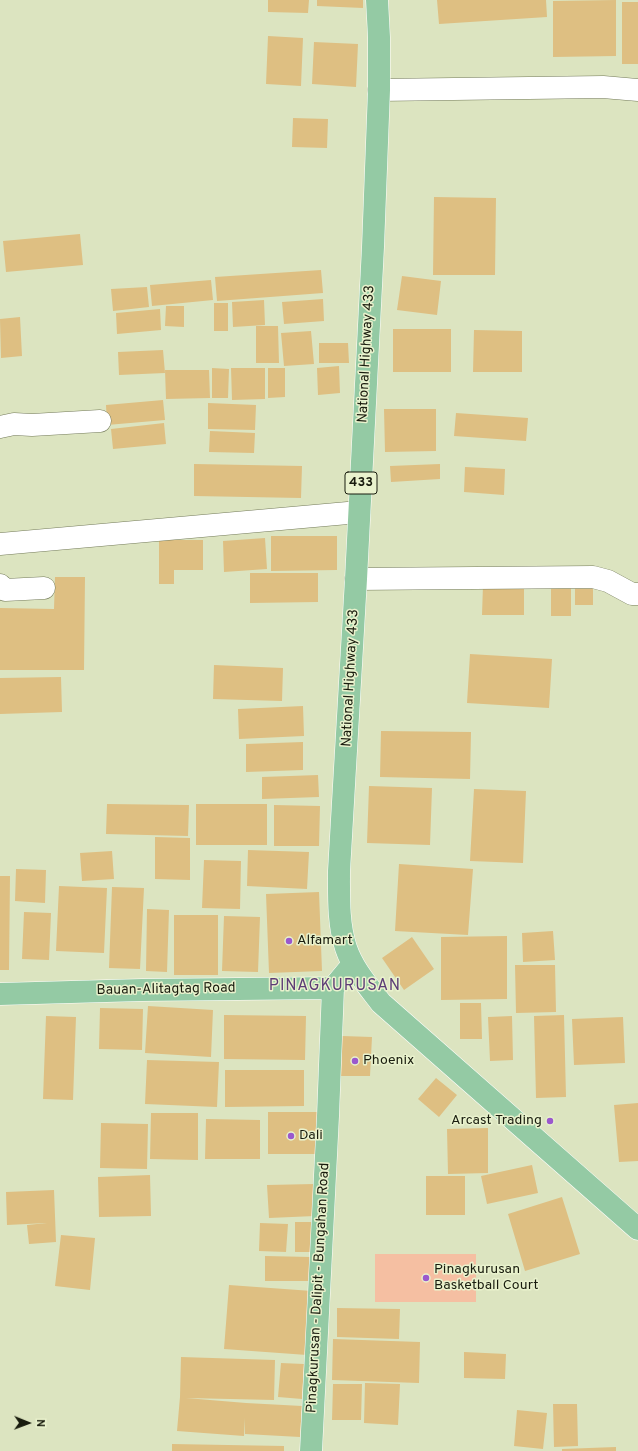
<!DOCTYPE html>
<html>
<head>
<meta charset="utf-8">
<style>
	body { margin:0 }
	#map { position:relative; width:638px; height:1451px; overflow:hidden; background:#dce4c0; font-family:Overpass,sans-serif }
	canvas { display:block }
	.north { position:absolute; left:8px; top:1403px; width:40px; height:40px; -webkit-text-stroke:3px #e9f2cd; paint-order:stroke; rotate:91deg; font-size:11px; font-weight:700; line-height:16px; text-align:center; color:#191c0e }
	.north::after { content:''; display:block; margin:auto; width:14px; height:18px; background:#191c0e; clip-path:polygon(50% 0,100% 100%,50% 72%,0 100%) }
</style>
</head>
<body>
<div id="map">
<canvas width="638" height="1451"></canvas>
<div class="north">N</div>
</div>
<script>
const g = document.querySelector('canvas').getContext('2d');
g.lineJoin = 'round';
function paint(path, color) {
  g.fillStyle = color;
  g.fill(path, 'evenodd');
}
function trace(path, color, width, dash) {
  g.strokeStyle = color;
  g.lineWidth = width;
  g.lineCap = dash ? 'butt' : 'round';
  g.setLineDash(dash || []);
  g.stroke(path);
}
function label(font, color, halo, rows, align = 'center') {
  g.font = font + ' Overpass,sans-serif';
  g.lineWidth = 3;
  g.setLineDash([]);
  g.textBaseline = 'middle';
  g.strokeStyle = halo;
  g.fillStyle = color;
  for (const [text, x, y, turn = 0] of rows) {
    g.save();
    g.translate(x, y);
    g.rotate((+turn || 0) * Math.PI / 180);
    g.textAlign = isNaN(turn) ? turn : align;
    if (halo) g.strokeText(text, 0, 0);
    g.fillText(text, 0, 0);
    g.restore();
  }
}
const green = new Path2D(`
	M 375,1254 L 476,1254 L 476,1302 L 375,1302 Z`);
const building = new Path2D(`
	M 268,0 L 309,0 L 308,13 L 268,12 Z
	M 317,0 L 363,0 L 363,8 L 317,6 Z
	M 437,0 L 546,0 L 547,17 L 439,24 Z
	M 616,0 L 616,56 L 553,57 L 553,1 Z
	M 622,2 L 638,2 L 638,64 L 622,64 Z
	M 268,36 L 303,38 L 301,86 L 266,84 Z
	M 314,42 L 358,44 L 356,87 L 312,84 Z
	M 293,118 L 328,119 L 327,148 L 292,147 Z
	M 434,197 L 496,198 L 495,275 L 433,275 Z
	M 80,234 L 83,265 L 6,272 L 3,241 Z
	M 321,270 L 323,293 L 217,301 L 215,277 Z
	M 402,276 L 441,281 L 437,315 L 397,310 Z
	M 211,280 L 213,300 L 152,306 L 150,285 Z
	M 147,287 L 149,307 L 113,311 L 111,289 Z
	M 323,299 L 324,321 L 284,324 L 282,302 Z
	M 264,300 L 265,325 L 233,327 L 232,302 Z
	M 214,303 L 228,303 L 228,331 L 214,331 Z
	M 166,306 L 184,306 L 184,327 L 165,326 Z
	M 160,309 L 161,330 L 117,334 L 116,313 Z
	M 20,317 L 22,356 L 1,358 L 0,319 Z
	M 256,326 L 278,326 L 279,363 L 256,363 Z
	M 393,329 L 451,329 L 451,372 L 393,372 Z
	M 474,330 L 522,331 L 522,372 L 473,372 Z
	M 311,331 L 314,364 L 284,366 L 281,333 Z
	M 319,343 L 348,343 L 349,363 L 319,363 Z
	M 163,350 L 165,373 L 119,375 L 118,352 Z
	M 339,366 L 340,393 L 318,395 L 317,368 Z
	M 212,368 L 229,369 L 228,398 L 212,398 Z
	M 231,368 L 265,368 L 265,399 L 232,400 Z
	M 268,368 L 285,368 L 285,397 L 268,398 Z
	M 165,370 L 209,370 L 210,398 L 166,399 Z
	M 163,400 L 165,420 L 107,425 L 106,405 Z
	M 208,403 L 256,405 L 255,430 L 208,429 Z
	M 384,409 L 436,409 L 436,451 L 385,452 Z
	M 456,413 L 528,418 L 526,441 L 454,436 Z
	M 164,423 L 166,444 L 113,449 L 111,429 Z
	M 210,431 L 255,433 L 254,453 L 209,452 Z
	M 194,464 L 302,466 L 301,498 L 194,496 Z
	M 440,464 L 440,479 L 391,482 L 390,466 Z
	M 465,467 L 505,469 L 504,495 L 464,492 Z
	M 271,536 L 337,536 L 337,570 L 271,571 Z
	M 265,538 L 267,569 L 224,572 L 223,541 Z
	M 159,540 L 203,540 L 203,570 L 174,570 L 174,584 L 159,584 Z
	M 250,573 L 318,573 L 318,602 L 250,603 Z
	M 55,577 L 85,577 L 84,670 L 0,670 L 0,608 L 54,609 Z
	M 575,579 L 593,579 L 593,605 L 575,605 Z
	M 483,585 L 524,585 L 524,615 L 482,615 Z
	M 551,585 L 571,585 L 571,616 L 551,616 Z
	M 470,654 L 552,659 L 549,708 L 467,703 Z
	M 214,665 L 283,668 L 282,701 L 213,699 Z
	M 61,677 L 62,712 L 0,714 L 0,678 Z
	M 303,706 L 304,736 L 239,739 L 238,709 Z
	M 381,731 L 471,732 L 470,779 L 380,777 Z
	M 303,742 L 303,770 L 246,772 L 246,744 Z
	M 318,775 L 319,797 L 262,799 L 262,777 Z
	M 369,786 L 432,788 L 430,845 L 367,843 Z
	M 474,789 L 526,791 L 523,863 L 470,861 Z
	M 107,804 L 189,805 L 188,836 L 106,834 Z
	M 196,804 L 267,804 L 267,845 L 196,845 Z
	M 274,805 L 320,806 L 319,846 L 274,846 Z
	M 155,837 L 190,838 L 190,880 L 155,879 Z
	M 248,850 L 309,852 L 307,889 L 247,886 Z
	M 112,851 L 114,879 L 82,881 L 80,853 Z
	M 204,860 L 241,861 L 240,909 L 202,908 Z
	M 399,864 L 473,869 L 468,935 L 395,931 Z
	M 16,869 L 46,870 L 45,903 L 15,901 Z
	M 0,876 L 10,876 L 9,970 L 0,970 Z
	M 59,886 L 107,888 L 104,953 L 56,951 Z
	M 112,887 L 144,888 L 140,969 L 109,968 Z
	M 319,892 L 322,971 L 269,973 L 266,894 Z
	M 147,909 L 169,910 L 167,972 L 146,971 Z
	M 24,912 L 51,913 L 49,960 L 22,959 Z
	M 174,915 L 218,915 L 218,975 L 174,975 Z
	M 224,916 L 260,917 L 258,972 L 222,971 Z
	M 553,931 L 555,960 L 523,962 L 522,933 Z
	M 507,936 L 507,999 L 441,1000 L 441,937 Z
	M 412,937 L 434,969 L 404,990 L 382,958 Z
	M 515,965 L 555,965 L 556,1012 L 516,1013 Z
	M 460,1003 L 481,1003 L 482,1039 L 460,1039 Z
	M 148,1006 L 213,1010 L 211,1057 L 145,1053 Z
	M 100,1008 L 143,1009 L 142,1050 L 99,1049 Z
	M 224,1015 L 306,1016 L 305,1060 L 224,1059 Z
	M 564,1015 L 566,1097 L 536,1098 L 534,1016 Z
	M 46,1016 L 76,1017 L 73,1100 L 43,1099 Z
	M 512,1016 L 513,1060 L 490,1061 L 488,1017 Z
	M 623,1017 L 625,1063 L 574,1065 L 572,1019 Z
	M 342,1036 L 372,1037 L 370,1076 L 341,1076 Z
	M 147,1060 L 219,1062 L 217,1107 L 145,1104 Z
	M 225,1070 L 304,1070 L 304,1106 L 225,1107 Z
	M 436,1078 L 457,1095 L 439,1117 L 418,1099 Z
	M 638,1103 L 638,1161 L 619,1162 L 614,1105 Z
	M 268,1112 L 320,1112 L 320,1154 L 268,1154 Z
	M 151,1113 L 198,1113 L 198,1160 L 150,1159 Z
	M 206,1119 L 260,1120 L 260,1159 L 205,1159 Z
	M 101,1123 L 148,1124 L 147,1169 L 100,1168 Z
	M 488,1128 L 488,1173 L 448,1174 L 447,1129 Z
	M 532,1165 L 538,1193 L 487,1204 L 481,1176 Z
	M 150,1175 L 151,1216 L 99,1217 L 98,1177 Z
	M 426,1176 L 465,1176 L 465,1215 L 426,1215 Z
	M 314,1184 L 315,1216 L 269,1218 L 267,1185 Z
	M 54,1190 L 56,1242 L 29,1244 L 27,1225 L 47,1223 L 7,1225 L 6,1192 Z
	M 562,1197 L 580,1254 L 525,1271 L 508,1214 Z
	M 295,1222 L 315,1222 L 315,1252 L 295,1252 Z
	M 260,1223 L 288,1224 L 286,1252 L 259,1251 Z
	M 61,1235 L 95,1238 L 90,1290 L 55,1286 Z
	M 265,1256 L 311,1257 L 311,1281 L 265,1281 Z
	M 229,1285 L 312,1291 L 307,1355 L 224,1349 Z
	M 337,1308 L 400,1309 L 399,1339 L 337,1337 Z
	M 333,1339 L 420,1342 L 419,1383 L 332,1380 Z
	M 464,1352 L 506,1354 L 505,1379 L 464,1378 Z
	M 181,1357 L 275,1360 L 274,1400 L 186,1398 L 246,1403 L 302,1406 L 300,1437 L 245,1434 L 245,1418 L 244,1436 L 177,1431 L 180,1397 Z
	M 281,1363 L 304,1364 L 302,1399 L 278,1397 Z
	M 365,1383 L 400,1384 L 398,1425 L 364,1423 Z
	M 333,1384 L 362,1384 L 361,1420 L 332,1420 Z
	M 553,1404 L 577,1404 L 578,1446 L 554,1447 Z
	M 517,1410 L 547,1413 L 543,1449 L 514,1446 Z
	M 172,1444 L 284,1446 L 284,1451 L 172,1451 Z
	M 616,1447 L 616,1451 L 562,1451 L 562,1449 Z`);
const minor = new Path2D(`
	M 379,90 L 603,87 L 638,90
	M 0,427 L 14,424 L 32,425 L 100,421
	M 0,544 L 359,512
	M 356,579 L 593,577 L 608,581 L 632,594 L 638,594
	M 0,585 L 5,590 L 44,588`);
const major = new Path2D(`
	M 377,0 L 379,37 L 379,90 L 373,247 L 356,579 L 339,871 C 339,896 338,924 346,948 C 353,969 368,986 381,1003 L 638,1229
	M 0,994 L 142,990 L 333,988
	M 311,1451 L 328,1116 L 333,988 L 353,964`);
const markers = [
	[289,941,4,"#9a58cd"],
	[355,1061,4,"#9a58cd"],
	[550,1121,4,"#9a58cd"],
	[291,1136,4,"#9a58cd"],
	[426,1278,4,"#9a58cd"]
];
const shields = [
	[361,483,32]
];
const shieldNames = [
	["433",361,483]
];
const streetNames = [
	["National Highway 433",367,354,-87],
	["National Highway 433",351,678,-87],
	["Bauan-Alitagtag Road",166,990,-1],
	["Pinagkurusan - Dalipit - Bungahan Road",319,1288,-87]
];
const poiNames = [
	["Alfamart",297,941],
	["Phoenix",363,1061],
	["Arcast Trading",542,1121,"right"],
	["Dali",299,1136],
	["Pinagkurusan",434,1270],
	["Basketball Court",434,1286]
];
const quarterNames = [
	["PINAGKURUSAN",335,987]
];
paint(green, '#f5bfa2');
paint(building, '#debf82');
trace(minor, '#747b5a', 23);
trace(major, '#fff', 23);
trace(minor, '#fff', 22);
trace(major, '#94caa4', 22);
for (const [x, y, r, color] of markers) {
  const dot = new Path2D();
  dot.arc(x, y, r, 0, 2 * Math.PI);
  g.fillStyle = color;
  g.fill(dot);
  trace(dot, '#e9f2cd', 1.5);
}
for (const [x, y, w] of shields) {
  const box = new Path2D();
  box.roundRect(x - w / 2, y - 11, w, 22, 3);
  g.fillStyle = '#e9f2cd';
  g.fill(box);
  trace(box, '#191c0e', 1);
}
label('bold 13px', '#191c0e', null, shieldNames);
label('14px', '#191c0e', '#e9f2cd', streetNames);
label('14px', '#191c0e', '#e9f2cd', poiNames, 'left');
g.letterSpacing = '1px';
label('16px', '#5c3c76', '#e9f2cd', quarterNames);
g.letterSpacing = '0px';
</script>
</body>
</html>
